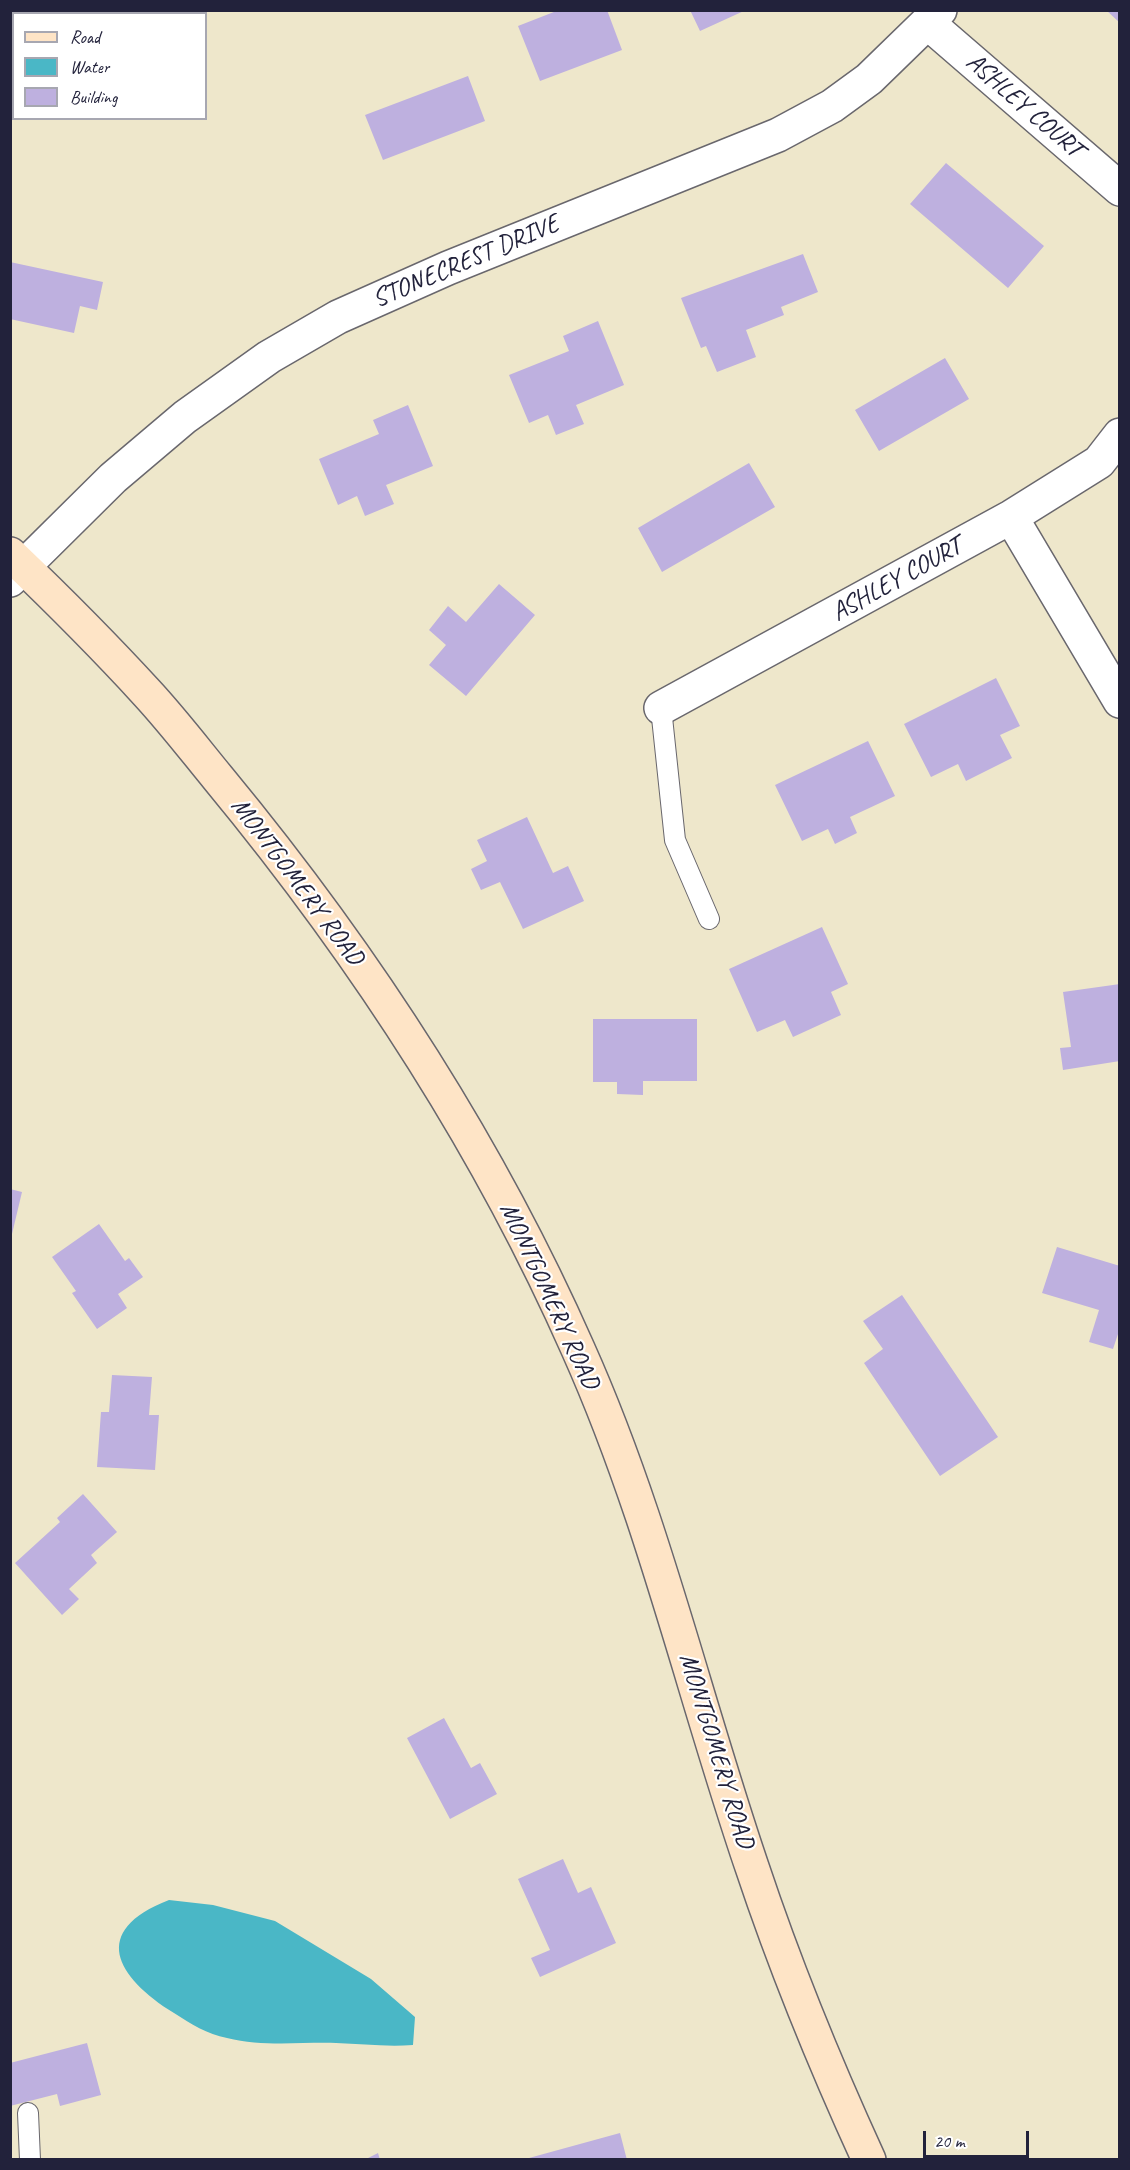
<!DOCTYPE html>
<html>
<head>
<meta charset="utf-8">
<style>
	body { margin:0 }
	#map { position:relative; width:1130px; height:2170px; overflow:hidden; background:#eee7cb; font-family:Caveat,sans-serif }
	canvas { display:block }
	.frame { position:absolute; inset:0; border:12px solid #22223b; pointer-events:none }
	.legend { position:absolute; left:12px; top:12px; width:195px; height:108px; box-sizing:border-box; background:#fff; border:2px solid #a7a7b1; margin:0; padding:8px 10px; list-style:none; font-size:18px; color:#22223b }
	.legend li { display:flex; align-items:center; gap:12px; height:30px }
	.legend b { width:30px; border:2px solid #a7a7b1 }
	.scale { position:absolute; left:923px; top:2131px; width:106px; height:27px; box-sizing:border-box; border:3px solid #22223b; border-top:0; padding-left:8px; font-size:18px; line-height:21px; white-space:nowrap; color:#22223b; -webkit-text-stroke:4px #fff; paint-order:stroke }
</style>
</head>
<body>
<div id="map">
<canvas width="1130" height="2170"></canvas>
<div class="frame"></div>
<ul class="legend">
<li><b style="height:8px;background:#fee4c6"></b>Road</li>
<li><b style="height:16px;background:#4ab7c6"></b>Water</li>
<li><b style="height:16px;background:#beb0df"></b>Building</li>
</ul>
<div class="scale">20 m</div>
</div>
<script>
const g = document.querySelector('canvas').getContext('2d');
g.lineJoin = 'round';
function paint(path, color) {
  g.fillStyle = color;
  g.fill(path, 'evenodd');
}
function trace(path, color, width, dash) {
  g.strokeStyle = color;
  g.lineWidth = width;
  g.lineCap = dash ? 'butt' : 'round';
  g.setLineDash(dash || []);
  g.stroke(path);
}
function label(font, color, halo, rows, align = 'center') {
  g.font = font + ' Caveat,sans-serif';
  g.lineWidth = 4.5;
  g.setLineDash([]);
  g.textBaseline = 'middle';
  g.strokeStyle = halo;
  g.fillStyle = color;
  for (const [text, x, y, turn = 0] of rows) {
    g.save();
    g.translate(x, y);
    g.rotate((+turn || 0) * Math.PI / 180);
    g.textAlign = isNaN(turn) ? turn : align;
    if (halo) g.strokeText(text, 0, 0);
    g.fillText(text, 0, 0);
    g.restore();
  }
}
const water = new Path2D(`
	M 169,1900 L 213,1905 L 275,1921 L 371,1979 L 415,2017 L 413,2045 C 387,2047 362,2044 336,2043 C 299,2042 263,2047 227,2038 C 207,2034 191,2024 174,2013 C 116,1977 89,1931 169,1900 Z`);
const building = new Path2D(`
	M 10,10 L 52,10 L 55,14 L 14,14 L 14,49 L 10,45 Z
	M 559,10 L 607,10 L 622,50 L 540,81 L 518,26 Z
	M 690,10 L 746,10 L 700,31 Z
	M 1106,10 L 1120,10 L 1120,23 Z
	M 468,76 L 485,121 L 383,160 L 365,115 Z
	M 946,163 L 1044,246 L 1008,288 L 910,204 Z
	M 803,254 L 818,292 L 781,307 L 784,315 L 746,330 L 756,357 L 717,372 L 706,346 L 701,348 L 681,298 Z
	M 10,262 L 103,282 L 97,310 L 80,306 L 74,333 L 10,319 Z
	M 598,321 L 624,385 L 576,405 L 584,424 L 556,435 L 548,415 L 529,423 L 509,375 L 569,351 L 563,336 Z
	M 945,358 L 969,399 L 879,451 L 855,410 Z
	M 408,405 L 433,466 L 386,485 L 394,504 L 365,516 L 357,496 L 338,505 L 319,459 L 379,434 L 373,420 Z
	M 749,463 L 775,507 L 662,572 L 638,528 Z
	M 499,584 L 535,615 L 466,696 L 429,665 L 446,645 L 429,630 L 448,606 L 466,622 Z
	M 996,678 L 1020,726 L 1000,735 L 1012,758 L 966,781 L 958,764 L 931,777 L 904,724 Z
	M 868,741 L 895,796 L 850,817 L 857,833 L 835,844 L 828,829 L 802,841 L 775,785 Z
	M 527,817 L 553,873 L 568,866 L 584,901 L 523,929 L 500,882 L 481,890 L 471,869 L 487,861 L 477,840 Z
	M 822,927 L 848,984 L 831,992 L 841,1015 L 793,1037 L 785,1020 L 757,1032 L 729,969 Z
	M 1120,984 L 1120,1061 L 1063,1070 L 1060,1048 L 1071,1047 L 1063,992 Z
	M 593,1019 L 697,1019 L 697,1081 L 643,1081 L 643,1095 L 617,1094 L 617,1082 L 593,1082 Z
	M 10,1189 L 22,1192 L 12,1234 L 10,1233 Z
	M 99,1224 L 125,1261 L 129,1258 L 143,1277 L 118,1294 L 127,1308 L 97,1329 L 72,1293 L 76,1291 L 52,1257 Z
	M 1057,1247 L 1120,1266 L 1120,1328 L 1113,1349 L 1089,1342 L 1099,1310 L 1042,1293 Z
	M 902,1295 L 998,1437 L 940,1476 L 864,1363 L 883,1349 L 863,1321 Z
	M 112,1375 L 152,1377 L 149,1415 L 159,1415 L 155,1470 L 97,1467 L 101,1412 L 109,1412 Z
	M 83,1494 L 117,1532 L 91,1555 L 97,1563 L 69,1589 L 79,1599 L 62,1615 L 15,1563 L 60,1522 L 57,1518 Z
	M 444,1718 L 471,1768 L 480,1763 L 497,1794 L 450,1819 L 407,1738 Z
	M 563,1859 L 578,1893 L 591,1887 L 616,1943 L 540,1977 L 531,1958 L 550,1950 L 518,1879 Z
	M 87,2043 L 101,2095 L 60,2106 L 57,2094 L 10,2106 L 10,2063 Z
	M 620,2133 L 627,2160 L 529,2160 L 529,2158 Z
	M 378,2153 L 380,2160 L 364,2160 Z`);
const lane = new Path2D(`
	M 661,708 L 675,840 L 709,919
	M 28,2113 L 30,2160`);
const street = new Path2D(`
	M 928,23 L 1120,189
	M 1011,517 L 1120,701
	M 10,580 L 113,478 L 185,417 L 269,357 L 338,317 L 448,268 L 778,135 L 832,106 L 869,79 L 940,10
	M 661,708 L 1011,517 L 1099,462 L 1120,435`);
const secondary = new Path2D(`
	M 10,554 C 57,599 103,645 147,693 C 172,720 195,750 218,778 C 361,951 487,1143 578,1349 C 653,1516 693,1694 752,1867 C 785,1966 825,2064 869,2160`);
const streetNames = [
	["ASHLEY COURT",1024,106,41],
	["STONECREST DRIVE",466,262,-23],
	["ASHLEY COURT",897,580,-29],
	["MONTGOMERY ROAD",297,882,53],
	["MONTGOMERY ROAD",549,1296,65],
	["MONTGOMERY ROAD",716,1751,73]
];
paint(water, '#4ab7c6');
paint(building, '#beb0df');
trace(lane, '#69676d', 22);
trace(street, '#69676d', 36);
trace(secondary, '#69676d', 36);
trace(lane, '#fff', 20);
trace(street, '#fff', 33);
trace(secondary, '#fee4c6', 33);
label('26px', '#22223b', '#fff', streetNames);
</script>
</body>
</html>
